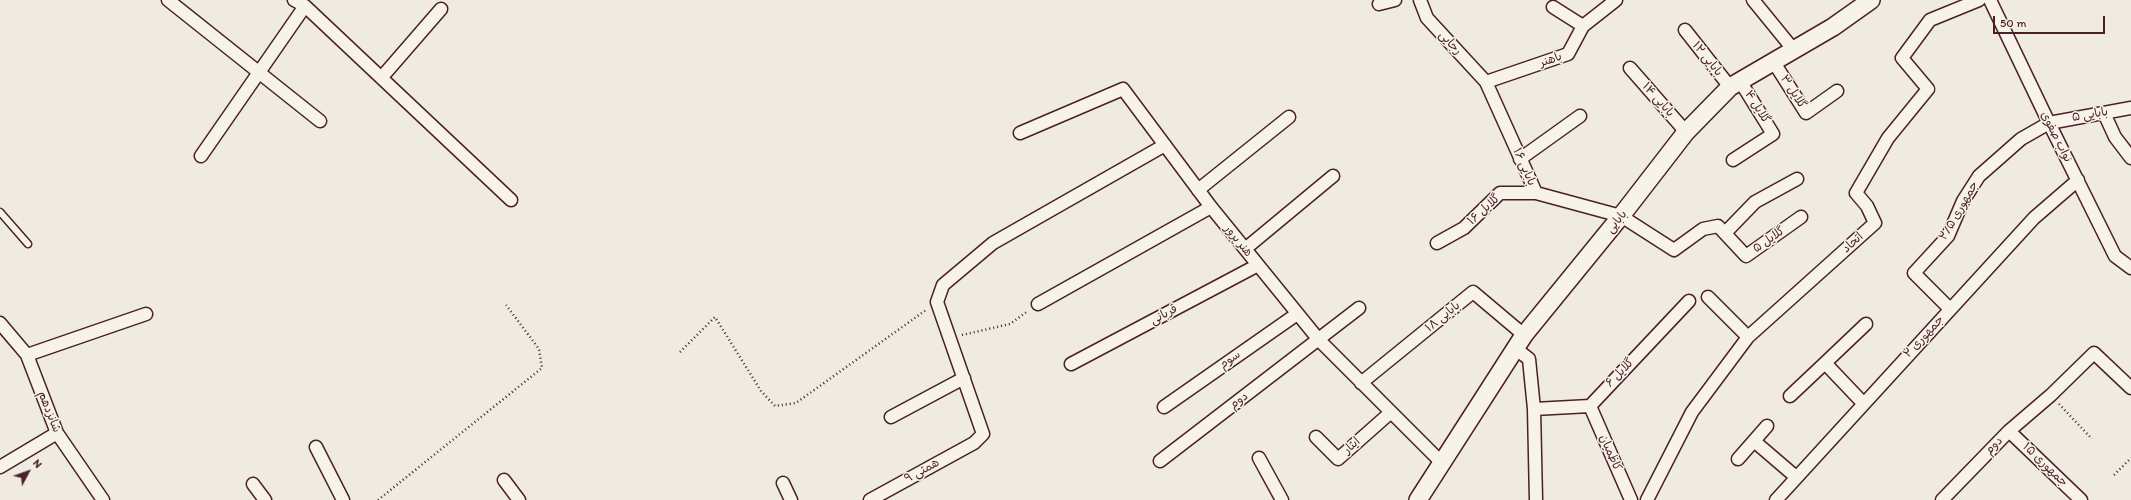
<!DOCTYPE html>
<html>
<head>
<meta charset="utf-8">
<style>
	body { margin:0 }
	#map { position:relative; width:2131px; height:500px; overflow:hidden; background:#f0ebe0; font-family:Itim,sans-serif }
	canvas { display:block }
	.north { position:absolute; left:8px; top:452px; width:40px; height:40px; -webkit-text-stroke:3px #f7f3e8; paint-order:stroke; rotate:49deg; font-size:11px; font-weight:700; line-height:16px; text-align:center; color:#4a1f2b }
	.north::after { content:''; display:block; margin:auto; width:14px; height:18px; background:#4a1f2b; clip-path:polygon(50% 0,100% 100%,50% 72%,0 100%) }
	.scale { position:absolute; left:1993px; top:16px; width:112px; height:18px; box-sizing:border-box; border:2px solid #4a1f2b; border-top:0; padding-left:5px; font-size:12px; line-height:14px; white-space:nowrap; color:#4a1f2b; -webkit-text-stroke:3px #f7f3e8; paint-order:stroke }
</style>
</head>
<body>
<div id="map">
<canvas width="2131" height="500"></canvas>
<div class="north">N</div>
<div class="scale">50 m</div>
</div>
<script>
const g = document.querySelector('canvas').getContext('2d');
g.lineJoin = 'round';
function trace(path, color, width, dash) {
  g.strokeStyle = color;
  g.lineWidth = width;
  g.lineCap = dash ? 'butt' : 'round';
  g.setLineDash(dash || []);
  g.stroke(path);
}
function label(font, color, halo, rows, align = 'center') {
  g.font = font + ' Itim,"Playpen Sans Arabic",sans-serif';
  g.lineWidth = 3;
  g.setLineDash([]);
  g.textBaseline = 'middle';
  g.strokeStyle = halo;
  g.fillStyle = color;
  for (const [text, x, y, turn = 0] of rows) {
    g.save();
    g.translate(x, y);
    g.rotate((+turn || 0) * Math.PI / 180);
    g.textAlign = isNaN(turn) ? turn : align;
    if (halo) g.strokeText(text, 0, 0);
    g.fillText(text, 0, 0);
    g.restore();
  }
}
const path = new Path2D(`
	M 962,335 L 1010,324 L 1028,311
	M 680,352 L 715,317 L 761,391 L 775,406 L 796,403 L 926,310
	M 2059,404 L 2092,439
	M 2114,475 L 2131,458
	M 378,500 L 542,368 L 539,349 L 506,305`);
const service = new Path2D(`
	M 0,212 L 28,244`);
const minor = new Path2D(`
	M 168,0 L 320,121
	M 294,0 L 305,6 L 511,200
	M 1420,0 L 1427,18 L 1486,82 L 1536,193 L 1621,216 L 1674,250 L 1703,229 L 1718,226 L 1746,256 L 1801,217
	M 1753,0 L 1793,49
	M 1990,0 L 2049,123 L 2115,256 L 2131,268
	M 1379,4 L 1395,0
	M 1553,7 L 1583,26
	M 1685,30 L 1730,87
	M 1773,61 L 1806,113 L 1837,91
	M 1630,68 L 1686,132
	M 382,77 L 441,9
	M 1486,82 L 1568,54 L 1583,26 L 1616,0
	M 2104,113 L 2115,137 L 2131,158
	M 1020,133 L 1123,89 L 1211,207 L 1319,340 L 1443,464
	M 201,156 L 305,6
	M 1520,159 L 1580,116
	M 1733,160 L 1773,134 L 1740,81
	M 1198,190 L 1289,117
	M 1725,233 L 1755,202 L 1797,179
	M 1437,243 L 1464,228 L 1500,193 L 1536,193
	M 1245,249 L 1333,176
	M 1708,297 L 1748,337
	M 1038,304 L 1211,207
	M 1950,309 L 1914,273 L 1948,236 L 1963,201 L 1979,176 L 2021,139 L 2049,123 L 2131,108
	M 0,323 L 27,355 L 57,433 L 103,500
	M 1515,348 L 1529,359 L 1534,409 L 1536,500
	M 27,355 L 146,314
	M 1071,364 L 1258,265
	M 1361,383 L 1473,292 L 1524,335
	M 1790,396 L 1825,363
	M 1863,403 L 1825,363 L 1866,324
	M 1590,406 L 1631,500
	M 1164,407 L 1297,314
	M 1534,409 L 1590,406 L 1689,301
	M 891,417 L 964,378
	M 2009,431 L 2081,500
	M 1316,437 L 1338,459 L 1390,413
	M 1754,441 L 1796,477
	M 316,447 L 343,500
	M 1259,458 L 1282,500
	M 1738,459 L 1767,426
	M 1160,461 L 1359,308
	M 0,467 L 57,433
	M 504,480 L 519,500
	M 783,483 L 791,500
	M 253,484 L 265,500
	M 870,500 L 974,443 L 983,434 L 937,302 L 943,285 L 993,243 L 1165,145
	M 1647,500 L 1692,412 L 1748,337 L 1875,223 L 1867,206 L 1856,193 L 1888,138 L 1928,89 L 1902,58 L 1930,20 L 1979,0
	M 1776,500 L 2034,218 L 2078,180
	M 1942,500 L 2009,431 L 2051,395 L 2094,353 L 2131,388`);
const secondary = new Path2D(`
	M 1418,500 L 1524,335 L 1621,216 L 1686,132 L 1730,87 L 1833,27 L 1871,0`);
const streetNames = [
	["رجایی",1450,43,47],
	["بابایی ۱۲",1707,59,51],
	["باهنر",1551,60,-19],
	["گلایل ۳",1793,92,57],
	["بابایی ۱۴",1658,100,48],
	["گلایل ۴",1757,107,58],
	["بابایی ۵",2090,115,-10],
	["نواب صفوی",2056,137,63],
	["بابایی ۱۶",1524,167,66],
	["گلایل ۱۶",1484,210,-42],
	["جمهوری ۲/۵",1959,211,-60],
	["بابایی",1617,222,-51],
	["گلایل ۵",1769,240,-35],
	["هنر پرور",1238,241,51],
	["اتحاد",1853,243,-42],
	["قربانی",1164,315,-28],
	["بابایی ۱۸",1443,317,-39],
	["جمهوری ۲",1924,337,-47],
	["سوم",1230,360,-35],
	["گلایل ۶",1620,373,-46],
	["دوم",1239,401,-37],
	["شانزدهم",49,412,68],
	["ایثار",1352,446,-42],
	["دوم",1994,446,-46],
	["کاظمیان",1610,453,66],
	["جمهوری ۱۵",2045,465,44],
	["همتی ۹",922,471,-29]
];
trace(service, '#4a1f2b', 9);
trace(minor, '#4a1f2b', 15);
trace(secondary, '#4a1f2b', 20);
trace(path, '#4a1f2b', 2.5, [1, 3]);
trace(service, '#f7f3e8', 6);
trace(minor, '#f7f3e8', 12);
trace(secondary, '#f7f3e8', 17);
label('12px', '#4a1f2b', '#f7f3e8', streetNames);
</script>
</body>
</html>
